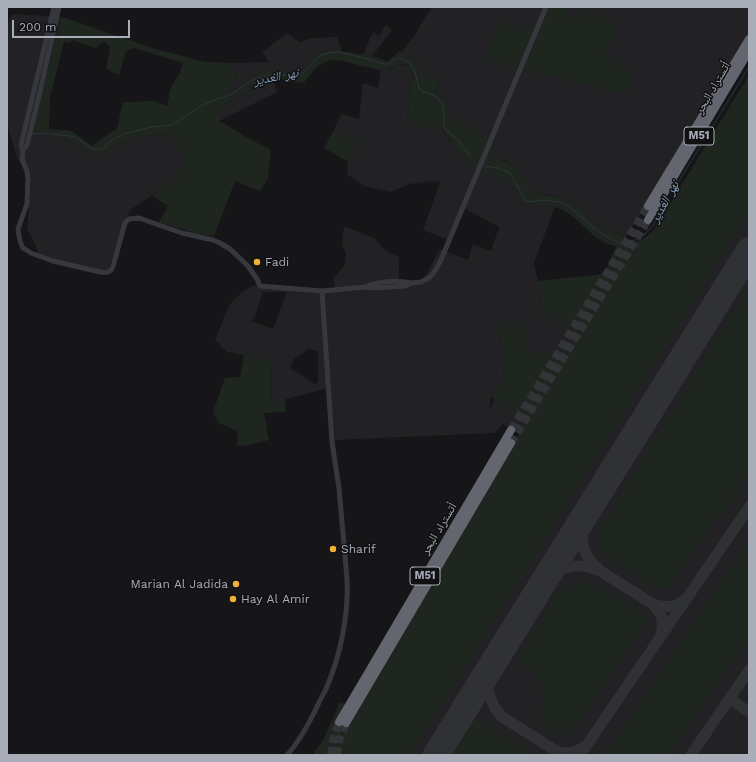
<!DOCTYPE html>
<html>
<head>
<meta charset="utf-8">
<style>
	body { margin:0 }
	#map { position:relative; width:756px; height:762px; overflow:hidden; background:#161618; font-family:"Work Sans",sans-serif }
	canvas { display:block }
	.frame { position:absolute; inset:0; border:8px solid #a8adb8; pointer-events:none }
	.scale { position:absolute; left:12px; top:20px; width:118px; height:18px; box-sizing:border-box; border:2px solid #a8adb8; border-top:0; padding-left:5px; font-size:12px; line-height:14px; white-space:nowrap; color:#a8adb8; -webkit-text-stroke:3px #111113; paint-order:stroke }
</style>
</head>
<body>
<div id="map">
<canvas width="756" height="762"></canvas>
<div class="frame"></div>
<div class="scale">200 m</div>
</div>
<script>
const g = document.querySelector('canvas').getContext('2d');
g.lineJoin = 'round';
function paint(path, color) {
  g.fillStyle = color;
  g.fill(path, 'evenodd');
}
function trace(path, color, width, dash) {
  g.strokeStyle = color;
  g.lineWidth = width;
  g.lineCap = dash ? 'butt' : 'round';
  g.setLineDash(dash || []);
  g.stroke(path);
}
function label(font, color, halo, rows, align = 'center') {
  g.font = font + ' "Work Sans","Noto Naskh Arabic",sans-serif';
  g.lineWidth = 3;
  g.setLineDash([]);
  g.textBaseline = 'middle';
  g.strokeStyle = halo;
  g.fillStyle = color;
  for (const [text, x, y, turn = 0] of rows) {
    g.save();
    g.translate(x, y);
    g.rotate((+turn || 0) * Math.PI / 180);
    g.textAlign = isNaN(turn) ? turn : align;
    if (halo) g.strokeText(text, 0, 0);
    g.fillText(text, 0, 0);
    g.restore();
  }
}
const built = new Path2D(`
	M 432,7 L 545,7 L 534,34 L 484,59 L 604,54 L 615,39 L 575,25 L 563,7 L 749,7 L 749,34 L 737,58 L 626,237 L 605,229 L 592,221 L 579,208 L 568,201 L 551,195 L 532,194 L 527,183 L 516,169 L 504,160 L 489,155 L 483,138 L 469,124 L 449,115 L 446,102 L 435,92 L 439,83 L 423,74 L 418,64 L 401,53 L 417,32 L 420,25 Z
	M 12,14 L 62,17 L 32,129 L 72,143 L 97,156 L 130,138 L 149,134 L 174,135 L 180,147 L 182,163 L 177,179 L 130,210 L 107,272 L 39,255 L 35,244 L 27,229 L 31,185 L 24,168 L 17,158 L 8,128 L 7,118 L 7,26 Z
	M 386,25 L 392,30 L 372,56 L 363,55 L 373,32 L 379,36 Z
	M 287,33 L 300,42 L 312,38 L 337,37 L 340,47 L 315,55 L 299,73 L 285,70 L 249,79 L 231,92 L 229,89 L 236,77 L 232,63 L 269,62 L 262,52 Z
	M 400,64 L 408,66 L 413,75 L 410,87 L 407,123 L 427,127 L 441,127 L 449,140 L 470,163 L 480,170 L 492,173 L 507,179 L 520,195 L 539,206 L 547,206 L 555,207 L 534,263 L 538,281 L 542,314 L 633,264 L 749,77 L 749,755 L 313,755 L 318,746 L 339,737 L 520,434 L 503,424 L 494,433 L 335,440 L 329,388 L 286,399 L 271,406 L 272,360 L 227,352 L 215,340 L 227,310 L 232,302 L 242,292 L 251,287 L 256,285 L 271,288 L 322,290 L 335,288 L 333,278 L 345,265 L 346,254 L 342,244 L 344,227 L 349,228 L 374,238 L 387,252 L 399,257 L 399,282 L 423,280 L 440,249 L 468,260 L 473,244 L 491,251 L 499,227 L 464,208 L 447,239 L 423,230 L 440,182 L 433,181 L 409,184 L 391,192 L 364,186 L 347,174 L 348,162 L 360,140 L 334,130 L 341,114 L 359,119 L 363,83 L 378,88 L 381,70 L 387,70 L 392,68 L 396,65 ZM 263,292 L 287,292 L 273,329 L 251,321 L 255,316 ZM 499,325 L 527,353 L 541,353 L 562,360 L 578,336 L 529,421 L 495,399 L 489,410 L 491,397 L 504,377 ZM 309,349 L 318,351 L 318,383 L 315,384 L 290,368 L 294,359 Z
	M 274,79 L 277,92 L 219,121 L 216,108 L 224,105 L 256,86 Z`);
const green = new Path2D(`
	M 545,7 L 563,7 L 575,25 L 588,9 L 616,21 C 619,35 612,44 604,54 L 635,73 L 630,88 L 618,93 L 484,59 L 501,19 L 534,33 Z
	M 62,17 L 156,49 L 205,62 L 232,63 L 236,77 L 229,89 L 231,92 L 249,79 L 274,70 L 285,70 L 299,72 L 315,55 L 340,47 L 342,51 L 372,56 L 388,62 C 391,57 396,55 399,51 L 418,64 L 423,74 L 439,83 L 435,92 L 446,102 L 449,115 L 469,124 L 483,138 L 494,140 L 490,155 C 510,161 525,174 532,194 C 551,194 570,199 584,212 C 587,215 589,218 592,221 C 601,229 614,232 626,237 L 621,245 C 634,244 645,240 654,230 L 749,75 L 749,212 L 412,752 L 416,755 L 313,755 L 323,740 L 340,702 L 347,705 L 365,690 L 527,421 L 491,397 L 504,377 L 499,325 L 523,320 L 527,353 L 541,353 L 562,360 L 578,336 L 552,316 L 542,314 L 538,281 L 604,274 L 616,246 C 592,242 583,220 562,210 C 553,205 547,207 537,206 C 530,205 523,203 516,201 L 515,198 L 520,195 C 515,190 511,182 505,179 C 497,174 486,174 478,169 C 463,159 451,142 441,127 L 427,127 L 407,123 L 410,87 L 413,75 L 408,66 C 395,59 394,71 382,70 C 377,70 372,68 367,67 C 356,65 344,60 333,60 C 320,61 310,74 304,83 L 274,79 L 256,86 L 224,105 L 216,108 L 220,121 L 251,140 L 270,149 L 270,161 L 268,178 L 260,191 L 235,181 L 214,236 L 198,234 L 159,222 L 168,206 L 152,196 L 177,179 L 182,163 L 180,147 L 174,135 L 149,134 L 130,138 L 97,156 L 72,143 L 32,129 ZM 72,40 L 95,48 L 104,42 L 110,46 L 106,69 L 119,75 L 126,51 L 134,48 L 183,63 L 180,73 L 171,87 L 167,106 L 155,101 L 123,102 L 117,128 L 92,146 L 72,131 L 49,129 L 50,97 L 64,42 L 70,43 Z
	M 334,130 L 360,140 L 348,162 L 324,148 Z
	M 749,287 L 749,474 L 671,585 L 665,589 L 657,589 L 611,561 C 601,553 597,541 600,529 Z
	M 244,355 L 272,360 L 271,405 L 286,399 L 285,412 L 264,413 L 269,440 L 245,446 L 237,445 L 238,432 L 227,426 L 218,423 L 213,412 L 225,378 L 240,377 Z
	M 749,542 L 749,638 L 669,755 L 603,755 Z
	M 581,582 L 589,583 L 597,585 C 605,590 639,608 643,614 C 646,619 645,624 643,629 L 575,726 L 566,732 L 557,734 C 553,731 545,728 542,724 C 537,717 542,710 543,703 C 545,684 534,667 517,660 L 557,595 C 564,588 571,584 581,582 Z
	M 475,718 L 534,755 L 453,755 Z`);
const stream = new Path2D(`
	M 32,134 L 41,133 L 69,136 L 75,137 L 81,141 L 91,148 L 100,150 L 104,148 L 112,140 L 124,134 L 151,127 L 172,125 L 199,107 L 217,99 L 230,95 L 254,79 L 277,74 L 295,76 L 301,75 L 315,60 L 321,55 L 329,53 L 338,52 L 365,58 L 384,64 L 389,64 L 397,58 L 400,58 L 406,61 L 410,64 L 414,69 L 419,88 L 422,91 L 437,97 L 443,104 L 444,113 L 444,124 L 446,130 L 459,141 L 471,157
	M 485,166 L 498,168 L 510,173 L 526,201 C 532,203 537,200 543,200 L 559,202 L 567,205 L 573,209 L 591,226 L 605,236 L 617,242 L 621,243 L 627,243 L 633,241 L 644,235 L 651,228 L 656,221 L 667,195 L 679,181 L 749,67`);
const taxiway = new Path2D(`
	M 585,514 C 579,533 581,557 599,569
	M 536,593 C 540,588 544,582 548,578 C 550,575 554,574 556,572 C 571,563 587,565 602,572 L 653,604 C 662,614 664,621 661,634
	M 653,604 C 664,608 675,608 684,600
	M 490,667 L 488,685 L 490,697 L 495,708 L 502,717 L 556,751 L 558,755
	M 730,699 L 749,712
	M 556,751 C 569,754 574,754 585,746
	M 580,755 L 749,507
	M 691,755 L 749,670`);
const runway = new Path2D(`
	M 436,755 L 749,251`);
const motorwayTunnel = new Path2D(`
	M 511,430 L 648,206
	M 511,443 L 648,220
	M 331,755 L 333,740 L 339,722
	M 337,755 L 339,741 L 346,723`);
const tertiary = new Path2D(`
	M 54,7 L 21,145 L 23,150 L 22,159 L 27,171 L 28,180 L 27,204 L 18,229 L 19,236 L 21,244 L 23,248 L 31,253 L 53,261 L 100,272 C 106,273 111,273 113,266 L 125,223 L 129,219 L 139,218 L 182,233 L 213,240 L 220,243 L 230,249 L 248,266 L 257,279 L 260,286 L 322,291 L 365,287 L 376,288 L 405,286 L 411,283 L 421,282 L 430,277 L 435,271 L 441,260 L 546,7
	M 23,150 L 27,145 L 29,137 L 39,96 L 59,7
	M 365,287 C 378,281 397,280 411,283
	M 287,755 C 299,742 307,727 315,711 C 318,704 322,697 326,689 C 340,657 349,615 347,579 L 339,488 L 332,442 L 322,291`);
const motorway = new Path2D(`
	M 648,206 L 749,39
	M 648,220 L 691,148 L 749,51
	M 339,722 L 511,430
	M 346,723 L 511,443`);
const markers = [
	[257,262,4,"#f2b134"],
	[333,549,4,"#f2b134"],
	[236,584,4,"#f2b134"],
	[233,599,4,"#f2b134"]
];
const shields = [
	[699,136,30],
	[425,576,30]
];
const shieldNames = [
	["M51",699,136],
	["M51",425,576]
];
const streetNames = [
	["أتستراد البحر",713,88,-60],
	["أتستراد البحر",439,529,-59]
];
const poiNames = [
	["Fadi",265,262],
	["Sharif",341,549],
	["Marian Al Jadida",228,584,"right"],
	["Hay Al Amir",241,599]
];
const waterNames = [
	["نهر الغدير",276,77,-11],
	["نهر الغدير",665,202,-61]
];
paint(built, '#222225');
paint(green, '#1e261f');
trace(stream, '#2c353c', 1);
trace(taxiway, '#303135', 11);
trace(runway, '#303135', 27);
trace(motorwayTunnel, '#333438', 8, [8, 4]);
trace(tertiary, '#37383d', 5);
trace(motorway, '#63666e', 8);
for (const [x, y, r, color] of markers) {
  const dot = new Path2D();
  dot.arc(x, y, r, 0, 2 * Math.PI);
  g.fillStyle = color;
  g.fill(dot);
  trace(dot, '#111113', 1.5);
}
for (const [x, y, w] of shields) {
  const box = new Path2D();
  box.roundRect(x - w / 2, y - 9, w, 18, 3);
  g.fillStyle = '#111113';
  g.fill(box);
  trace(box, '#a8adb8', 1);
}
label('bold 11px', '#a8adb8', null, shieldNames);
label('12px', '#a8adb8', '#111113', streetNames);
label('12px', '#a8adb8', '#111113', poiNames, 'left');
label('italic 13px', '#7f9bb3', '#111113', waterNames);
</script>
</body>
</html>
